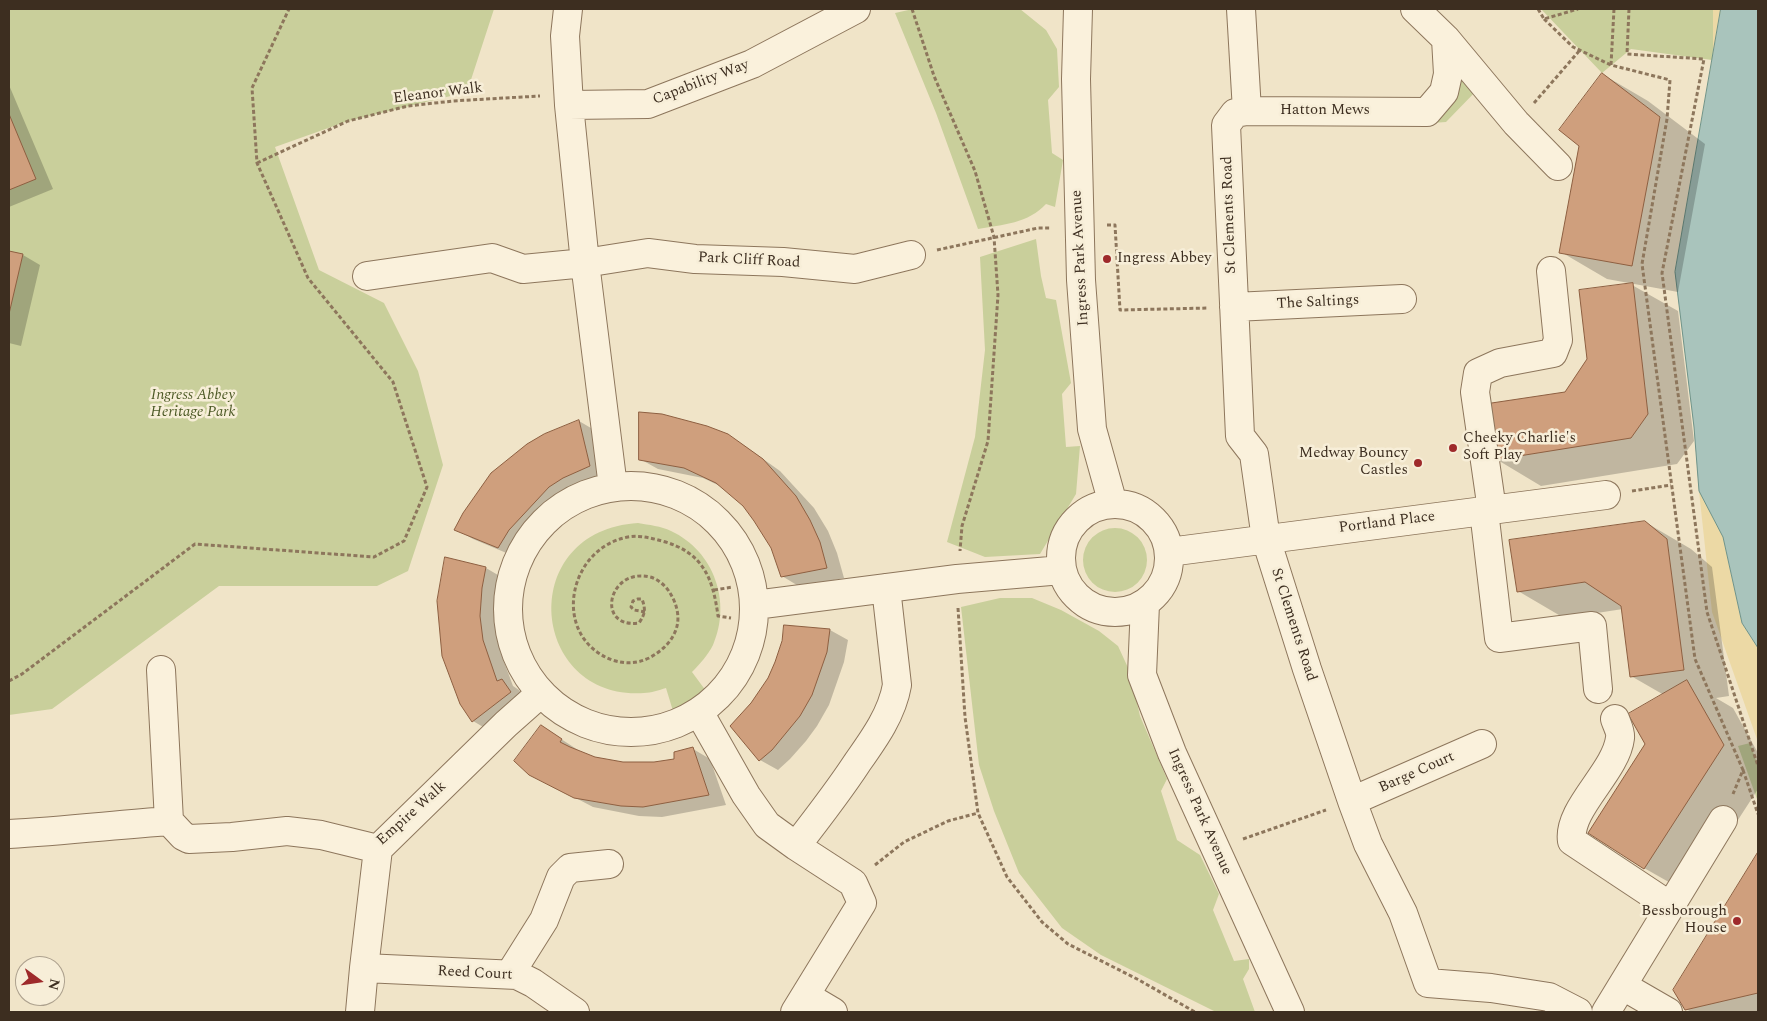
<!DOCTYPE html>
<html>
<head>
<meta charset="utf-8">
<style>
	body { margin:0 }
	#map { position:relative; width:1767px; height:1021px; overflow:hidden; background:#f0e4c8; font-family:Spectral,serif }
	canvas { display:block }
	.frame { position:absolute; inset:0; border:10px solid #3d2e20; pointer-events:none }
	.north { position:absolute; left:15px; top:956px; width:50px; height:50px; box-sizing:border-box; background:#f7eed8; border:1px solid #ada18e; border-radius:50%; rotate:104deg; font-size:14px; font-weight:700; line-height:20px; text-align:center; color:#3d2e20 }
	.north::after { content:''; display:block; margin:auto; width:18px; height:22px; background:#9e2a2b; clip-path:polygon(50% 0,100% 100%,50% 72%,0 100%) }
</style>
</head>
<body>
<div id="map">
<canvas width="1767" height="1021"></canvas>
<div class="frame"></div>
<div class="north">N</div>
</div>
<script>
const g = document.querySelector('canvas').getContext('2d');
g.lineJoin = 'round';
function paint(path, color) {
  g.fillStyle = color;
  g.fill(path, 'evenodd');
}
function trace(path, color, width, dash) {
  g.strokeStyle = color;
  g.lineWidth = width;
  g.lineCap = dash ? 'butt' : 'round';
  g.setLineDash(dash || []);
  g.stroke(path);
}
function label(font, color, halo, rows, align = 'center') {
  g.font = font + ' Spectral,serif';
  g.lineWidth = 5;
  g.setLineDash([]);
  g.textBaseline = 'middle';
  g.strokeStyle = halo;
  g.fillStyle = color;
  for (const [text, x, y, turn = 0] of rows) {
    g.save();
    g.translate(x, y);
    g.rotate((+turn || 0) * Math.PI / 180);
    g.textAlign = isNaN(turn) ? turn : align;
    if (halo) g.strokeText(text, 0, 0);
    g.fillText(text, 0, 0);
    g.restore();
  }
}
const green = new Path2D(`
	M 9,9 L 494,9 L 467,92 L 348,121 L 275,147 L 319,270 L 384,303 L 418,371 L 443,465 L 408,571 L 377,586 L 219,586 L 52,709 L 9,715 Z
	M 913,9 L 1020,9 L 1046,30 L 1057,49 L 1059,87 L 1048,100 L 1052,153 L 1063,160 L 1055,207 L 1046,204 C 1029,223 1002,225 978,229 L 936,113 L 895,13 Z
	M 1541,9 L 1719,9 L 1713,54 L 1721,9 L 1758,9 L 1758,648 L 1723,537 L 1699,491 L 1694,427 L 1675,272 L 1712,60 L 1631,49 L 1602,73 Z
	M 1469,73 L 1480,87 L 1446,122 L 1432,123 L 1458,75 L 1461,80 Z
	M 1036,239 L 1041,276 L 1046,298 L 1056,300 L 1071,383 L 1062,394 L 1066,447 L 1080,446 L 1076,494 L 1040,554 L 985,557 L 947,542 L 975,437 L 985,350 L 980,257 Z
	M 638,523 C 649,525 661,526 671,531 C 714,551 732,602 713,645 C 708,655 700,664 692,672 L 706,691 L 692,701 L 673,711 L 666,688 C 659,690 651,693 644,693 C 530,701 514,531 638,523 Z
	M1083 560a32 32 0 1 1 64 0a32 32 0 1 1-64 0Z
	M 1000,598 L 1032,598 L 1061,610 L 1099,631 L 1118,646 L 1130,672 L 1140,716 L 1167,779 L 1161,791 L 1177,840 L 1200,855 L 1219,894 L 1213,910 L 1234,961 L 1249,959 L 1249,969 L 1243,979 L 1255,1012 L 1216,1012 L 1101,955 L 1062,928 L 1019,873 L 994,811 L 979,765 L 961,607 Z
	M 1750,743 L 1758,766 L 1758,802 L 1738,746 Z`);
const sand = new Path2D(`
	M 1713,9 L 1721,9 L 1713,59 Z
	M 1699,491 L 1723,537 L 1742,623 L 1758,648 L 1758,742 L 1712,612 Z`);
const water = new Path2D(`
	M 1721,9 L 1758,9 L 1758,648 L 1742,623 L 1723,537 L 1699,491 L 1694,427 L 1675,272 Z`);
const shadow = new Path2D(`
	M 1602,74 L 1648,101 L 1705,144 L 1678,292 L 1607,279 L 1561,252 Z
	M 9,85 L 53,189 L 9,207 Z
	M 9,252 L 23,255 L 40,265 L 21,346 L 9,343 Z
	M 1632,285 L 1678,311 L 1694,441 L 1677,464 L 1541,486 L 1496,459 L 1565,393 L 1588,359 Z
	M 579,421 L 596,431 L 607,476 L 567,497 L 526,540 L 516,557 L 473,539 L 456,529 Z
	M 727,435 L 745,446 L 780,471 L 814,508 L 828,531 L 837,553 L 844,578 L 800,587 L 782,576 L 773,548 L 744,505 L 722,487 L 703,478 L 658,469 L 640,459 Z
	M 1645,522 L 1691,549 L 1712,567 L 1729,696 L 1716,698 L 1733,708 L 1758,753 L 1758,789 L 1690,894 L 1644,868 L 1647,744 L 1664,695 L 1631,676 L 1623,609 L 1564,618 L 1518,591 Z
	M 446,558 L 486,568 L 503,578 L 498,626 L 500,651 L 513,686 L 519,690 L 528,702 L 490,731 L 473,721 Z
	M 785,627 L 830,630 L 848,640 L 844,662 L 829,705 L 817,726 L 806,741 L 790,759 L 778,770 L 760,760 L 732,726 L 762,690 L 776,663 L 783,642 Z
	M 558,737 L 578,750 L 577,752 L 595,759 L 623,764 L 654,763 L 675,760 L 693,749 L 710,759 L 726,805 L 662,817 L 639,816 L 593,807 L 530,774 Z
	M 1758,855 L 1758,1012 L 1692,1012 L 1686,1009 L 1674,990 Z`);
const building = new Path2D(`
	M 1602,73 L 1660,117 L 1632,266 L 1559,253 L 1579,146 L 1559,130 Z
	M 9,114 L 36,179 L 9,190 Z
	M 9,251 L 23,254 L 9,314 Z
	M 1633,283 L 1648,414 L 1631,438 L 1494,460 L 1485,404 L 1565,392 L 1587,359 L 1579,290 Z
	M 639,412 L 662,414 L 707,426 L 728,434 L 763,459 L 796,496 L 810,520 L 820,542 L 827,568 L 781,577 L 771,548 L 754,521 L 743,506 L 716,483 L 684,468 L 639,460 Z
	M 579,420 L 590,466 L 563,478 L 549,487 L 509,530 L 498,548 L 454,530 L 463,513 L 491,473 L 527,444 L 544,434 Z
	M 1645,521 L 1667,539 L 1684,670 L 1630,677 L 1621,606 L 1585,582 L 1517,592 L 1509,540 Z
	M 445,557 L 486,567 L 482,588 L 480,616 L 483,640 L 497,681 L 502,679 L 511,692 L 472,722 L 460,704 L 442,656 L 437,601 Z
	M 784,625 L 830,629 L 827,652 L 812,695 L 800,716 L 772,750 L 759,761 L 730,726 L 751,703 L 768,678 L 775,662 L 782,641 Z
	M 1687,680 L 1724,745 L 1644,869 L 1588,833 L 1645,744 L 1628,714 Z
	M 541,725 L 562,739 L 560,742 L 570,747 L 595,757 L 623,762 L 654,762 L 674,759 L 674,752 L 693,747 L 709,795 L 643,807 L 621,806 L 574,798 L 529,775 L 514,761 Z
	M 1758,852 L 1758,993 L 1685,1010 L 1673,990 Z`);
const path = new Path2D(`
	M 912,9 L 934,76 L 975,171 L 994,237 L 998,295 L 988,441 L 962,526 L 960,551
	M 1538,9 L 1544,19 L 1578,9
	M 1614,9 L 1611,65 L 1670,80 L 1667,119 L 1642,264 L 1695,659 L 1743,770 L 1733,794
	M 1629,9 L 1627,54 L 1704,59 L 1662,273 L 1707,612 L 1758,766
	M 1544,19 L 1573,47 L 1611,65
	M 1534,103 L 1580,50
	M 257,163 L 348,121 L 408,106 L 453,101 L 540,96
	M 1107,225 L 1115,225 L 1120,310 L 1208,308
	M 937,250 L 1038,228 L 1051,228
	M 1632,491 L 1671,485
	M 714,590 L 733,587
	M 958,608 L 965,717 L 978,813 L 1007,877 L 1042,922 L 1068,944 L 1139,980 L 1195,1012
	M 645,612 L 634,610 L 631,607 L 633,601 L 638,599 L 642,599 C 646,610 645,614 639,623 C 595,629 608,567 650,577 C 658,579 666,586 670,593 C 677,604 681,619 675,632 C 670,644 660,652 649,658 C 636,664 625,664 612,660 C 550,636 568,548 628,537 C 640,535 651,538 662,541 C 703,552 713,578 718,616 L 731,618
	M 9,681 L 22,674 L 195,544 L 374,557 L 404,541 L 427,487 L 393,382 L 308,278 L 257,163 L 252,88 L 289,9
	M 1743,770 L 1758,814
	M 1243,839 L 1326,810
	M 875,865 L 904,842 L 948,821 L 978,813`);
const minor = new Path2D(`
	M 568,9 L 565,36 L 569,105 L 648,104 L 752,64 L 856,9
	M 1078,9 L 1076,79 L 1081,280 L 1092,429 L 1113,504
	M 1241,9 L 1247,111
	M 1415,9 L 1446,39 L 1516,123 L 1558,166
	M 1446,39 L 1448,74 L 1444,92 L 1427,112 L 1247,111 L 1235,113 L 1226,125 L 1240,436 L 1254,454 L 1266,539 L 1307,669 L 1352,801 L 1368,844 L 1403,913 L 1428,983 L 1491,988 L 1549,997 L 1578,1012
	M 569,105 L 585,263 L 613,487
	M 367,276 L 492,258 L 523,269 L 585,263 L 648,253 L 695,259 L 783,262 L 855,269 L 911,255
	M 1234,307 L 1402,299
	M508 609a123 123 0 1 1 246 0a123 123 0 1 1-246 0Z
	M1061 558a54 54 0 1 1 108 0a54 54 0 1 1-108 0Z
	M 1492,510 L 1475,392 L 1478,373 L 1500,363 L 1553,353 L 1558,340 L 1551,271
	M 1484,511 L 1499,638 L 1592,626 L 1598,689
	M 1169,552 L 1606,495
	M 1145,604 L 1142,675 L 1172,753 L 1290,1012
	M 755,605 L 957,579 L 1062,570
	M 161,670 L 169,821
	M 699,712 L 746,795 L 767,825 L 796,846 L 853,883 L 862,903 L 795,1012
	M 1615,719 C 1617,725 1621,732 1620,738 C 1616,772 1567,809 1572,841 L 1670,906
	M 1352,801 L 1482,744
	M 9,834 C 62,831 115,825 169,821 L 183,836 L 189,839 L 232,837 L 287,831 L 321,835 L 378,849 L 506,724 L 541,693
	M 796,846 C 817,819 838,792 857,763 C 874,739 892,714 897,685 L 886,588
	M 364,968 L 517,975 L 533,983 L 575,1012
	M 510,974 L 544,920 L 561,877 L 570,868 L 609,864
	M 1623,986 L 1668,1012
	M 806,996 L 833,1012
	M 360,1012 L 364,968 L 378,849
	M 1606,1012 L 1723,820`);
const markers = [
	[1107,259,5,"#9e2a2b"],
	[1453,448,5,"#9e2a2b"],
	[1418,463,5,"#9e2a2b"],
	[1737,921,5,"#9e2a2b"]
];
const streetNames = [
	["Capability Way",701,83,-21],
	["Eleanor Walk",438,94,-7],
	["Hatton Mews",1325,111],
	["St Clements Road",1230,215,-92],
	["Ingress Park Avenue",1081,258,-93],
	["Park Cliff Road",749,261,3],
	["The Saltings",1318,303,-3],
	["Portland Place",1387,523,-7],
	["St Clements Road",1293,625,72],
	["Barge Court",1417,773,-24],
	["Ingress Park Avenue",1199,812,66],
	["Empire Walk",412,814,-42],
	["Reed Court",475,974,3]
];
const poiNames = [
	["Ingress Abbey",1117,259],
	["Cheeky Charlie's",1463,439],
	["Soft Play",1463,456],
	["Medway Bouncy",1408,454,"right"],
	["Castles",1408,471,"right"],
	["Bessborough",1727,912,"right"],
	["House",1727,929,"right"]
];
const parkNames = [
	["Ingress Abbey",193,396],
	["Heritage Park",193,413]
];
paint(green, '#c9cf9b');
paint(sand, '#ecd9a5');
paint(water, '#a9c4bc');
trace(water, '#6f938a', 1);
paint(shadow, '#0003');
paint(building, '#cf9f7d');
trace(building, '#8d5f41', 1);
trace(minor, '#8d765c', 30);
trace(path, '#8d765c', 3, [4, 2.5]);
trace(minor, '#faf1dc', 28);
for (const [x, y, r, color] of markers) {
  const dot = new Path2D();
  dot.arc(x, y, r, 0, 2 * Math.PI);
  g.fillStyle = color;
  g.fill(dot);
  trace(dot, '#f7eed8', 2);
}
label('15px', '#3d2e20', '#f7eed8', streetNames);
label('15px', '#3d2e20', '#f7eed8', poiNames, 'left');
label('italic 15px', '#4d5a26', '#f7eed8', parkNames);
</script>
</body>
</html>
